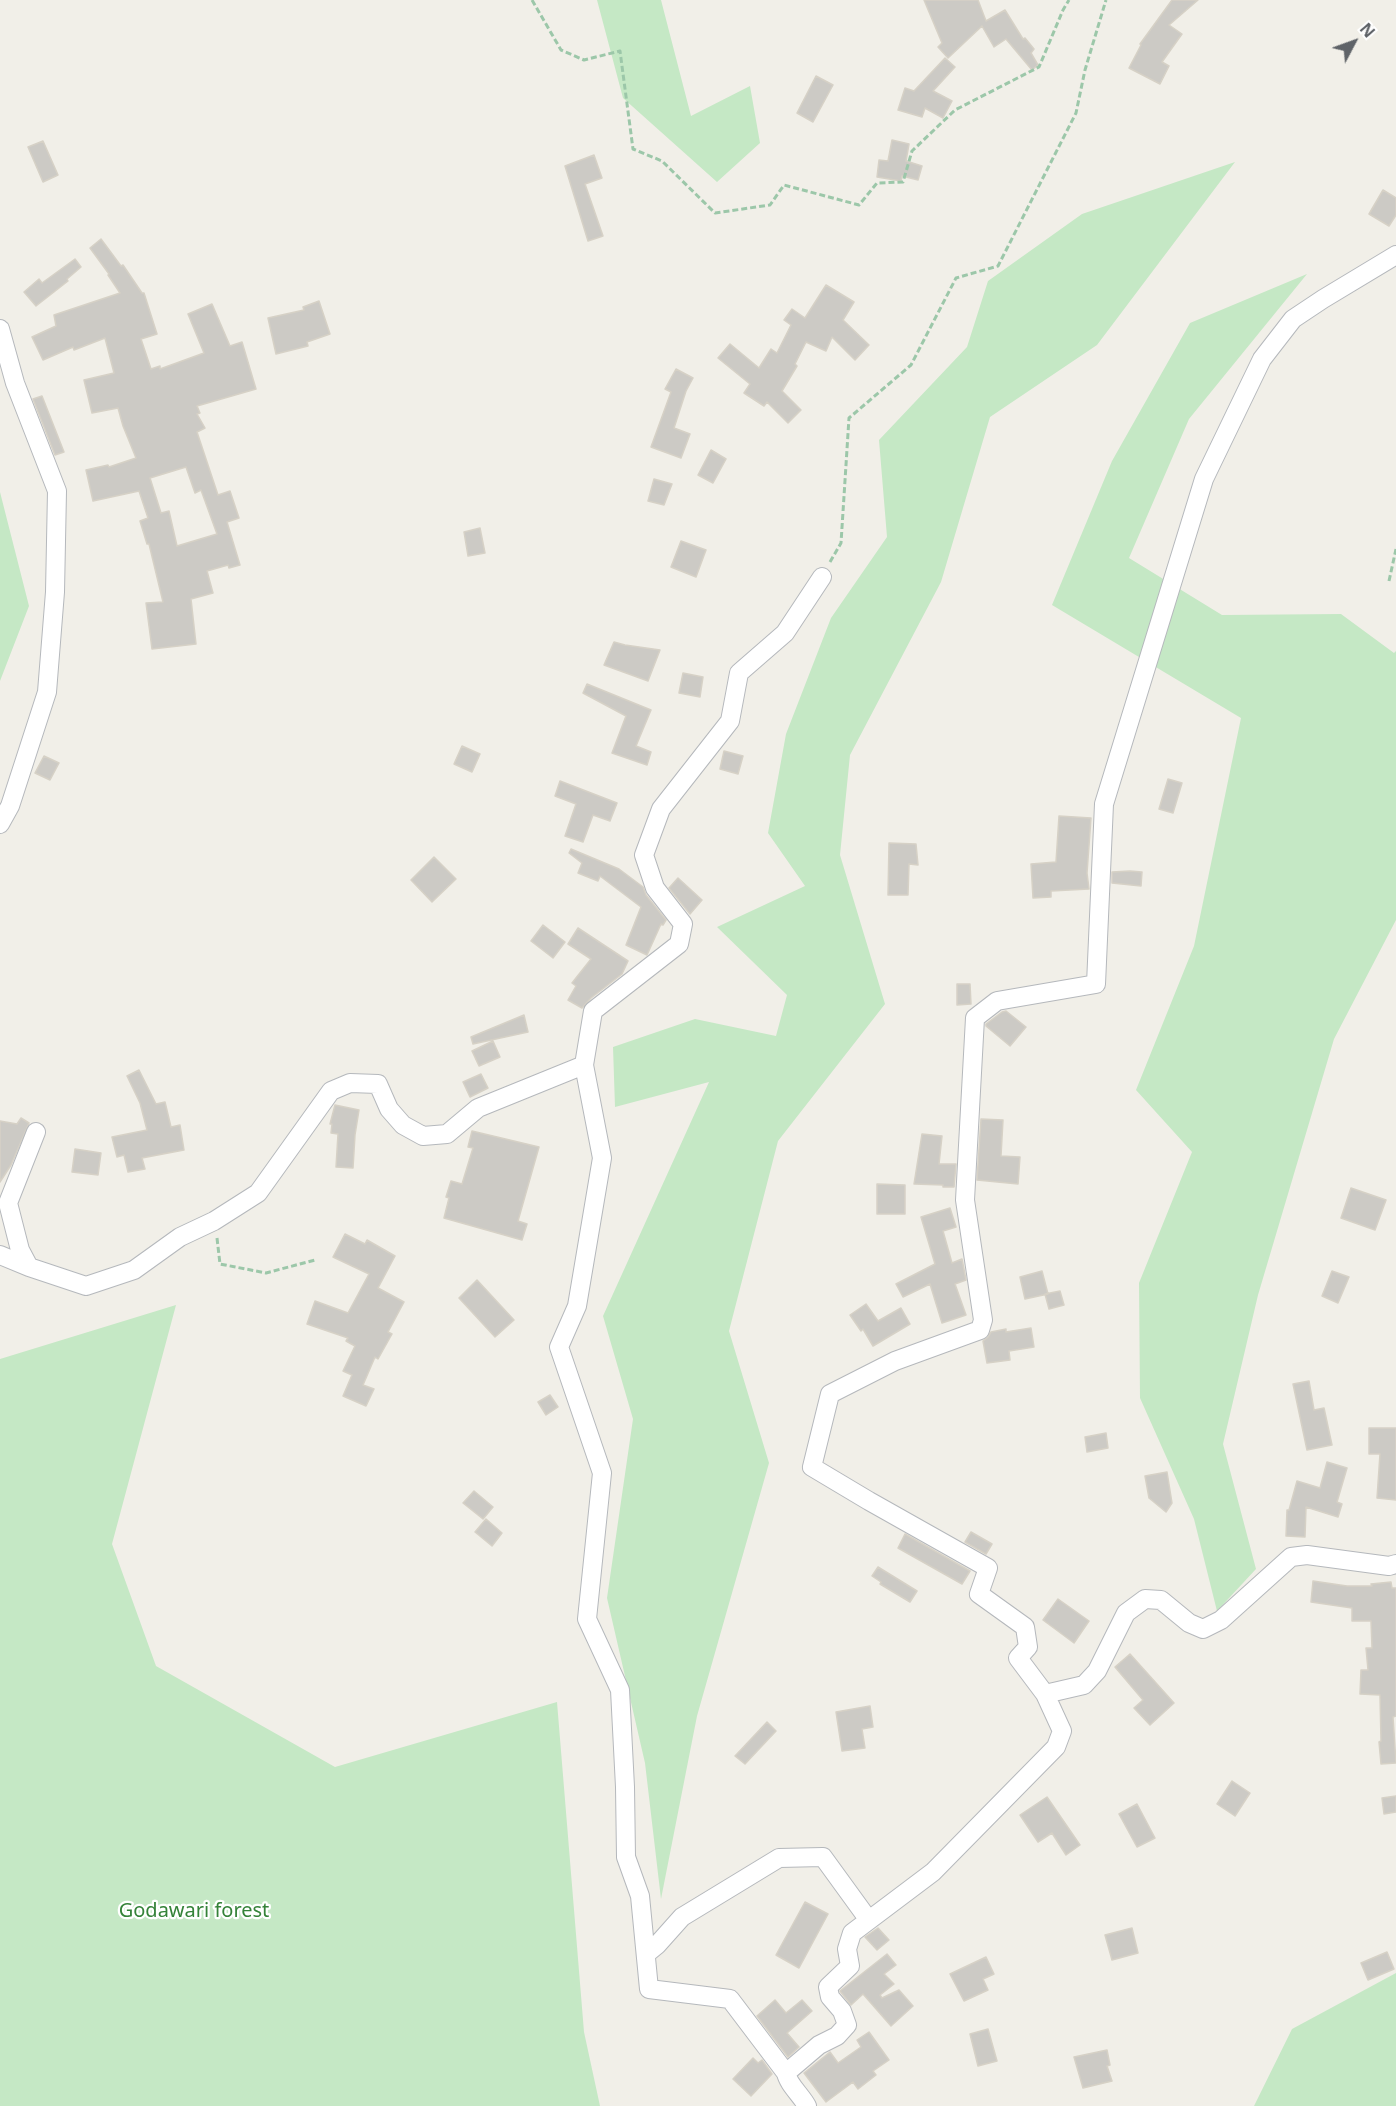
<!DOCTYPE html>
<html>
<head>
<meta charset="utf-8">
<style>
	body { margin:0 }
	#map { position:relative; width:1396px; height:2106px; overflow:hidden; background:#f1efe8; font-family:"Noto Sans",sans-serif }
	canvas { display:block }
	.north { position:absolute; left:1324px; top:12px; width:60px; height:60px; -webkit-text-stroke:4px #fff; paint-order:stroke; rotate:49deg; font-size:16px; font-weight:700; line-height:24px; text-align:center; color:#5f6368 }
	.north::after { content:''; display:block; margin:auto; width:21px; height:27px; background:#5f6368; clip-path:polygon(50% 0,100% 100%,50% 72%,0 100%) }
</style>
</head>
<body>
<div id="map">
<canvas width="1396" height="2106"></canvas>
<div class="north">N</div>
</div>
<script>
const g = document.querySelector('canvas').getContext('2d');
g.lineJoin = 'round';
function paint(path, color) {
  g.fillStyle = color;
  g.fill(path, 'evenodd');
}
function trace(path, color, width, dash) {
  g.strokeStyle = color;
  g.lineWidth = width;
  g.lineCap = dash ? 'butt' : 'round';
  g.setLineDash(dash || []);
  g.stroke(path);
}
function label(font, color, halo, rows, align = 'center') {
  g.font = font + ' "Noto Sans",sans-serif';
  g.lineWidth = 4.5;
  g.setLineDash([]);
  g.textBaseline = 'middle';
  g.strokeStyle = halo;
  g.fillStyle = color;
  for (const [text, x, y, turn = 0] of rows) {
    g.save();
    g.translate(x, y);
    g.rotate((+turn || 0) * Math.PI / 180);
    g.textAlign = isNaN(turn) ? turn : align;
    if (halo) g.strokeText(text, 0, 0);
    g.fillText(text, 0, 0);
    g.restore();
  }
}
const green = new Path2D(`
	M 597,0 L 661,0 L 691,116 L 750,86 L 760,143 L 717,182 L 623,98 Z
	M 1235,162 L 1097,345 L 990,417 L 941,582 L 850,755 L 840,855 L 885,1004 L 778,1141 L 729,1331 L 769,1463 L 697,1716 L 661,1899 L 645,1763 L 607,1598 L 633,1419 L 603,1316 L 709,1082 L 615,1107 L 613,1047 L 695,1019 L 776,1036 L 787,995 L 717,927 L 805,886 L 768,833 L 786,734 L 831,618 L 887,537 L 879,440 L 967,347 L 988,281 L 1082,214 Z
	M 1307,274 L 1189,419 L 1129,558 L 1222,615 L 1341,614 L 1394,653 L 1396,651 L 1396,920 L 1334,1039 L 1258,1295 L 1223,1444 L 1256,1569 L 1217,1611 L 1194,1519 L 1140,1398 L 1139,1283 L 1192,1152 L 1136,1090 L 1194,946 L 1241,718 L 1052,605 L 1112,461 L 1190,323 Z
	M 0,492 L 29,606 L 0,681 Z
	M 176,1305 L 112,1544 L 156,1666 L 335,1767 L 557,1702 L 584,2032 L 600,2106 L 0,2106 L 0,1359 Z
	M 1396,1973 L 1396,2106 L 1254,2106 L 1292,2029 Z`);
const building = new Path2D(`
	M 924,0 L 978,0 L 986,21 L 1005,10 L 1023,39 L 1025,38 L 1034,49 L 1031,53 L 1038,65 L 1032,70 L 1006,39 L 994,47 L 982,26 L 948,58 L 938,47 L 942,43 Z
	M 1172,0 L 1198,0 L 1169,25 L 1182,34 L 1162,62 L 1169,66 L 1160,84 L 1129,68 L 1141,45 L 1140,44 Z
	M 945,58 L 955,67 L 933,91 L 952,101 L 943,118 L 925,108 L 922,117 L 898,110 L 905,88 L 914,91 Z
	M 816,76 L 833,85 L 813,122 L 797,113 Z
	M 892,140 L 909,144 L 906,161 L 922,166 L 918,180 L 902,176 L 901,181 L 877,177 L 879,160 L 888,161 Z
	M 43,141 L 58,175 L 43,182 L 28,147 Z
	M 594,155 L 602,178 L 585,184 L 603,236 L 588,241 L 565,166 Z
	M 1383,190 L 1396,198 L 1396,215 L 1389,226 L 1369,214 Z
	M 101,239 L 121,266 L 123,265 L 142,293 L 144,293 L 157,334 L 141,339 L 151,369 L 160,366 L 160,369 L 204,353 L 188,314 L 212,304 L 230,346 L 242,342 L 256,389 L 197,406 L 200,413 L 197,414 L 205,428 L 197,432 L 218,495 L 230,491 L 239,518 L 227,522 L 240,565 L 229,568 L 228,565 L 207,571 L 213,593 L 191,599 L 196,644 L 152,649 L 146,603 L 163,602 L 149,544 L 147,544 L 140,521 L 148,518 L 139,491 L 93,501 L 86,470 L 108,465 L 109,467 L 136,458 L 123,426 L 118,408 L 92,413 L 84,380 L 114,373 L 105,338 L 74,350 L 73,347 L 43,360 L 32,337 L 56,326 L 54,315 L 120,293 L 108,275 L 109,274 L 90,248 ZM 186,467 L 195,493 L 201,490 L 217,534 L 177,546 L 169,511 L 161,513 L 150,478 Z
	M 75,259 L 81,267 L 67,279 L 68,281 L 36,306 L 24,292 L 39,279 L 42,283 Z
	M 826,285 L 854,302 L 843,320 L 869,345 L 855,360 L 832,337 L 826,351 L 806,342 L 795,364 L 797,366 L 782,391 L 801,410 L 788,423 L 767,402 L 764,406 L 744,393 L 750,384 L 718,358 L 730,344 L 759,368 L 771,349 L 777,353 L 791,325 L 784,320 L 792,309 L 805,318 Z
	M 319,301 L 330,334 L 307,342 L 308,346 L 276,354 L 268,318 L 304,310 L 303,307 Z
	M 676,369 L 693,378 L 686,391 L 674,428 L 690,434 L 681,458 L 651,447 L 671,392 L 665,389 Z
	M 42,396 L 64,452 L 55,455 L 33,399 Z
	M 711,450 L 726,459 L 713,483 L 698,475 Z
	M 654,479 L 672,484 L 664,505 L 648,501 Z
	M 480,528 L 485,553 L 468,556 L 464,532 Z
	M 681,541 L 706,550 L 696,577 L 671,567 Z
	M 614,642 L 625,645 L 660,650 L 648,681 L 604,665 Z
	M 683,673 L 703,677 L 700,697 L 679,693 Z
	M 587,684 L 651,710 L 636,746 L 651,752 L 647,765 L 612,753 L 626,716 L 583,693 Z
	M 462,746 L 480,754 L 472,772 L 454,764 Z
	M 724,751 L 743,756 L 738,774 L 720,769 Z
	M 44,756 L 59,763 L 50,780 L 35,773 Z
	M 1168,779 L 1182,783 L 1173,813 L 1159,809 Z
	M 560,781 L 617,803 L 610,821 L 593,815 L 583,842 L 565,836 L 576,804 L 555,796 Z
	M 1059,816 L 1091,818 L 1087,873 L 1089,889 L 1051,891 L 1051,897 L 1033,898 L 1031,864 L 1056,862 Z
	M 889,843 L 916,844 L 918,865 L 909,864 L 908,895 L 888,895 Z
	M 571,849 L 619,869 L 643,887 L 646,895 L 666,920 L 663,925 L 661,924 L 647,955 L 626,945 L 641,907 L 600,876 L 598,881 L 578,873 L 582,863 L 569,853 Z
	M 434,857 L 456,879 L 432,902 L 411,880 Z
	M 1130,871 L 1142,872 L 1141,886 L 1112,883 L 1112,872 Z
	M 678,878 L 702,900 L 690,914 L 669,888 Z
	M 543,925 L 565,942 L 553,958 L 531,941 Z
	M 578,928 L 628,961 L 622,974 L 591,998 L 582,1008 L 568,1000 L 576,986 L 572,983 L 591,959 L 568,944 Z
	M 957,984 L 970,984 L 971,1004 L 957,1005 Z
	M 1006,1011 L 1026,1027 L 1010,1046 L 986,1026 L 986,1024 L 1002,1012 Z
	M 524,1015 L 528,1032 L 473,1044 L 471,1037 Z
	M 493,1041 L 500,1057 L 479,1066 L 472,1051 Z
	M 139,1070 L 156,1104 L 165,1102 L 171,1127 L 180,1125 L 184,1150 L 142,1158 L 145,1169 L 128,1172 L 124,1155 L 117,1157 L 112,1137 L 147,1130 L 140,1103 L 127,1076 Z
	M 481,1074 L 488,1088 L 470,1097 L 463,1082 Z
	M 335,1105 L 359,1110 L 355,1135 L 353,1168 L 336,1167 L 338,1134 L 331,1133 L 332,1124 L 330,1124 Z
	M 21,1118 L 29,1123 L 11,1165 L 0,1182 L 0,1121 L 17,1124 Z
	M 981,1119 L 1003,1120 L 1001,1156 L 1020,1157 L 1018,1184 L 977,1180 Z
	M 472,1131 L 539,1147 L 518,1221 L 527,1224 L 522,1240 L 444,1218 L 449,1198 L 446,1197 L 451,1181 L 462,1184 L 473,1148 L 468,1147 Z
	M 922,1134 L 942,1136 L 939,1164 L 956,1164 L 954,1187 L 943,1187 L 943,1185 L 914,1184 Z
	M 75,1149 L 101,1153 L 98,1175 L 72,1172 Z
	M 877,1184 L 905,1185 L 905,1214 L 877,1214 Z
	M 1351,1188 L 1386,1200 L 1375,1230 L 1341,1218 Z
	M 950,1208 L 956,1227 L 943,1231 L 952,1263 L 962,1259 L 966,1280 L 955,1284 L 966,1315 L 942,1323 L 930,1284 L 903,1297 L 896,1284 L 935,1264 L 921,1217 Z
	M 345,1234 L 365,1244 L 367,1240 L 395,1256 L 378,1288 L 404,1302 L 388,1332 L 392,1334 L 378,1359 L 375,1357 L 363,1385 L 374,1389 L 366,1406 L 343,1396 L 352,1375 L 343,1371 L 355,1346 L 346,1341 L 348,1338 L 307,1324 L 315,1301 L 348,1313 L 369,1274 L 333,1257 Z
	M 1042,1271 L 1048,1294 L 1025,1299 L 1020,1277 Z
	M 1332,1271 L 1349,1277 L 1338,1303 L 1322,1296 Z
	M 477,1280 L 514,1320 L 495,1337 L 459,1298 Z
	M 1060,1291 L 1064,1305 L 1049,1309 L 1045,1294 Z
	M 866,1304 L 878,1321 L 901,1308 L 910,1324 L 873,1346 L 863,1329 L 861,1331 L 850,1315 Z
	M 1031,1328 L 1034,1347 L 1009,1351 L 1010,1360 L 987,1363 L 983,1341 L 988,1337 L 991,1332 L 1006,1329 L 1006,1332 Z
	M 1309,1381 L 1314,1410 L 1324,1408 L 1332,1445 L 1307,1450 L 1293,1384 Z
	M 550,1395 L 558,1407 L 546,1415 L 538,1402 Z
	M 1369,1428 L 1396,1428 L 1396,1500 L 1377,1498 L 1380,1454 L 1369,1454 Z
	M 1106,1433 L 1108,1448 L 1087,1452 L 1085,1437 Z
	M 1327,1462 L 1347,1468 L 1337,1502 L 1342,1504 L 1338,1517 L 1306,1507 L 1305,1537 L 1286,1536 L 1287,1510 L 1289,1510 L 1297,1481 L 1320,1488 Z
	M 1167,1472 L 1172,1503 L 1166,1512 L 1149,1498 L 1145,1476 Z
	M 474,1491 L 493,1507 L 483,1519 L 463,1503 Z
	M 486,1519 L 502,1533 L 492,1546 L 475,1532 Z
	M 971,1532 L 992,1544 L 986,1554 L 965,1542 Z
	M 905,1534 L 970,1571 L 962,1584 L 898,1548 Z
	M 878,1567 L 917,1591 L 910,1602 L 880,1584 L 881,1582 L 872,1576 Z
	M 1313,1581 L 1347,1586 L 1372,1586 L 1371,1584 L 1391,1582 L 1392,1588 L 1396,1588 L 1396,1716 L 1393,1717 L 1396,1763 L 1381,1764 L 1379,1742 L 1381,1741 L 1380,1695 L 1360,1694 L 1361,1670 L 1368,1670 L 1366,1648 L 1372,1648 L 1371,1621 L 1352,1621 L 1352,1608 L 1311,1602 Z
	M 1058,1599 L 1089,1621 L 1074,1643 L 1043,1620 Z
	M 1130,1654 L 1174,1703 L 1150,1725 L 1134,1708 L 1143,1700 L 1115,1667 Z
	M 870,1706 L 873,1727 L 862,1729 L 865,1748 L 842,1751 L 836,1712 Z
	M 767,1722 L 776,1731 L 745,1764 L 735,1756 Z
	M 1232,1781 L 1250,1793 L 1235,1816 L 1217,1804 Z
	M 1396,1796 L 1396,1812 L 1384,1814 L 1382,1798 Z
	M 1047,1797 L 1080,1845 L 1066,1855 L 1052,1833 L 1038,1842 L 1020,1815 Z
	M 1137,1804 L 1155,1838 L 1137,1847 L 1119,1814 Z
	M 805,1902 L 828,1914 L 799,1968 L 776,1955 Z
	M 878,1928 L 889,1940 L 877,1950 L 865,1937 Z
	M 1132,1928 L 1138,1953 L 1112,1960 L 1105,1935 Z
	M 1387,1952 L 1394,1969 L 1368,1980 L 1361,1963 Z
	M 887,1954 L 896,1965 L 884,1974 L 894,1984 L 880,1995 L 882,1998 L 899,1990 L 913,2006 L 891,2026 L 863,1994 L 851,2005 L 840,1991 Z
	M 986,1957 L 994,1974 L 983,1979 L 988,1990 L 964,2001 L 950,1974 Z
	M 775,2000 L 786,2013 L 802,2000 L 812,2011 L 787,2033 L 799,2047 L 788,2057 L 757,2016 Z
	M 988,2029 L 997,2061 L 978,2066 L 970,2034 Z
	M 869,2032 L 889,2060 L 873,2071 L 876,2075 L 858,2089 L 853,2082 L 826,2102 L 804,2073 L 830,2052 L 838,2063 L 861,2047 L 857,2040 Z
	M 1107,2050 L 1110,2065 L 1107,2066 L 1112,2081 L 1083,2088 L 1074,2057 Z
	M 753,2058 L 758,2063 L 762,2060 L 772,2074 L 751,2096 L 733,2079 Z`);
const path = new Path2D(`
	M 532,0 L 561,50 L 584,60 L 620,51 L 633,149 L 662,161 L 715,213 L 770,205 L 784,185 L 859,205 L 877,183 L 903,182 L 912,151 L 955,110 L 1039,67 L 1063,10 L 1069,0
	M 830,562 L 841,543 L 849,418 L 911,365 L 956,278 L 998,266 L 1076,113 L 1085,70 L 1106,0
	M 1389,581 L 1396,549
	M 217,1238 L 220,1264 L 266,1273 L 315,1260`);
const street = new Path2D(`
	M 0,329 L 15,383 L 57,491 L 55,592 L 47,692 L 10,806 L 0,824
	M 0,1255 L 29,1267 L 86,1286 L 134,1270 L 180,1237 L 214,1221 L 258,1193 L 331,1091 L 350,1083 L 378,1084 L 389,1109 L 403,1125 L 423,1136 L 447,1134 L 478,1108 L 584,1065
	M 29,1267 L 20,1250 L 8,1203 L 36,1132
	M 1045,1694 L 1018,1658 L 1028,1647 L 1025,1627 L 979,1594 L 988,1568 L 869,1501 L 812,1467 L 830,1394 L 895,1361 L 980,1330 L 983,1320 L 965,1200 L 975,1018 L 997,1001 L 1096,984 L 1104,804 L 1204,479 L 1262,359 L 1293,319 L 1323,299 L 1396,255
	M 646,1954 L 657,1945 L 682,1917 L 779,1858 L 823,1857 L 868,1919
	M 786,2073 L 819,2045 L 837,2036 L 847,2025 L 842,2011 L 830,1997 L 828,1987 L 850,1966 L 847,1949 L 852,1933 L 933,1872 L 1056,1747 L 1062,1731 L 1045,1694 L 1084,1685 L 1097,1671 L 1126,1613 L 1145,1599 L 1161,1600 L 1189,1623 L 1203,1629 L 1221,1620 L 1291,1557 L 1307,1555 L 1389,1566 L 1396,1564
	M 807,2106 C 801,2095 788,2084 786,2073 L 730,1999 L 649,1989 L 640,1896 L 626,1857 L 625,1787 L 620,1690 L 587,1619 L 602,1473 L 559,1347 L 577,1306 L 602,1158 L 584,1065 L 593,1011 L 679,944 L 683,924 L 655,888 L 644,855 L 661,809 L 730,721 L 739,673 L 785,633 L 822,577`);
const parkNames = [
	["Godawari forest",194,1911]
];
paint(green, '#c5e8c5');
paint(building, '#cccac5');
trace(building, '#d6d1c6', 1.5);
trace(street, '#b5b8bc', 20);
trace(path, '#9cc7a9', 3, [6, 3]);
trace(street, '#fff', 18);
label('20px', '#348238', '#fff', parkNames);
</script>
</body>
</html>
